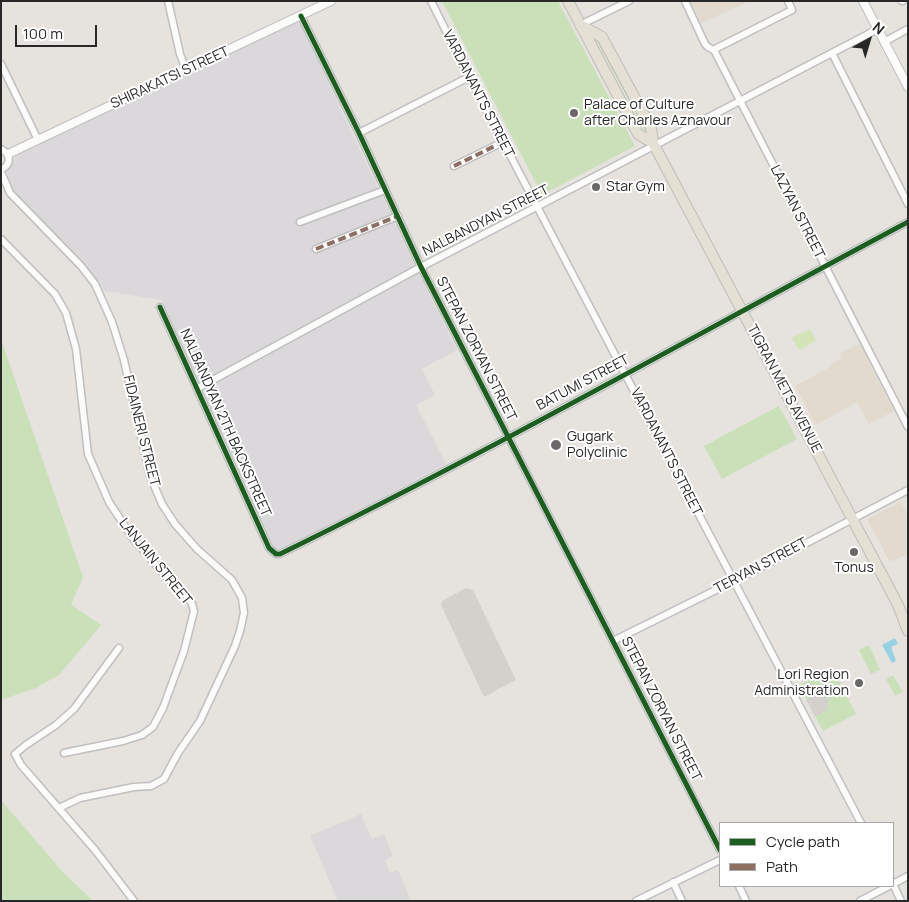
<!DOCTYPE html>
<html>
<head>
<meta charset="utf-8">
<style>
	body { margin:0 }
	#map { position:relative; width:909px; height:902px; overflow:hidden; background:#e6e3de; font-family:Manrope,sans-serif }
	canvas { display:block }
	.frame { position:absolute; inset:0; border:2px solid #282828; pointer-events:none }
	.legend { position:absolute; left:719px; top:822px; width:175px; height:65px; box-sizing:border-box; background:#fff; border:1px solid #a9a9a9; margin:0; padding:6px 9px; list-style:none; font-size:15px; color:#282828 }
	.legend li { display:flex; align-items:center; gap:10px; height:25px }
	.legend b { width:25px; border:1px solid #a9a9a9 }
	.north { position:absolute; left:844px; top:15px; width:50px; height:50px; -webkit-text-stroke:4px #fff; paint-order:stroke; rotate:39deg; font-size:14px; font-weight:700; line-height:20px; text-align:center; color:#282828 }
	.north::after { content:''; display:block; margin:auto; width:18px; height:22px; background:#282828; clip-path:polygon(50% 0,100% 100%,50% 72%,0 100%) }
	.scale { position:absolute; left:15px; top:25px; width:82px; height:22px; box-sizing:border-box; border:2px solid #282828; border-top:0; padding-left:6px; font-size:15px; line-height:18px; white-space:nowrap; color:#282828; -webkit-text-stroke:4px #fff; paint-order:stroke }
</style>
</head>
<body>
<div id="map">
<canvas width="909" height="902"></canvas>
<div class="frame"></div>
<ul class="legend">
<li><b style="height:6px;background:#1b5e20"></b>Cycle path</li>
<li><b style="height:6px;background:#8d6e63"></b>Path</li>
</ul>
<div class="north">N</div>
<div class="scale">100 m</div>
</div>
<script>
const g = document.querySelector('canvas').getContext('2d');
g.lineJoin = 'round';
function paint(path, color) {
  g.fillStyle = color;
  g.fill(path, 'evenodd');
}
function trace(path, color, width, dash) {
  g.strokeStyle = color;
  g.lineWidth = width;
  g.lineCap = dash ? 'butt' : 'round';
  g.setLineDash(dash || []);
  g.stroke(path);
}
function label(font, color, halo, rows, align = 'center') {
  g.font = font + ' Manrope,sans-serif';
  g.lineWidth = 4;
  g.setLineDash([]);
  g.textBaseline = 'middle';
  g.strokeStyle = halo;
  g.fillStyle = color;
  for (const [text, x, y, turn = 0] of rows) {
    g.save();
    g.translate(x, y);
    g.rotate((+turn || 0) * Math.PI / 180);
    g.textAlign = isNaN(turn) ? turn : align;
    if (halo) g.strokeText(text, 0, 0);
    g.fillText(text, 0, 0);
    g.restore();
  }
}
const industrial = new Path2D(`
	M 294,21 L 300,23 L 415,266 L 457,350 L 422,369 L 435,395 L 416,405 L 446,464 L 281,551 L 274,549 L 201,391 L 162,300 L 105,291 L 82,262 L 11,191 L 7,172 L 16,155 Z
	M 361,814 L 372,839 L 384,834 L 393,856 L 385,860 L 390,873 L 398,870 L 411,901 L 338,901 L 310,836 Z`);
const education = new Path2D(`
	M 690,1 L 750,1 L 701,23 Z
	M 856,345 L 862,346 L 868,358 L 867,359 L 894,411 L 869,424 L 857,402 L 816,425 L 795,386 L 830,367 L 834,362 L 841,358 L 840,354 Z
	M 901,502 L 908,515 L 908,555 L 903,557 L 902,556 L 890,562 L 867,519 Z`);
const green = new Path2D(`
	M 442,1 L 558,1 L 635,146 L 542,195 Z
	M 598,39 L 648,132 L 646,133 L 596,40 Z
	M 1,339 L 83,577 L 71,605 L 101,625 L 59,675 L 36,688 L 1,700 Z
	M 779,406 L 797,439 L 722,479 L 704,446 Z
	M 869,645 L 880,670 L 871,674 L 859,650 Z
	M 832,668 L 856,714 L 823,731 L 799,685 Z
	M 893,675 L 903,692 L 895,696 L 886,679 Z
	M 1,800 L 62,871 L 93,901 L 1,901 Z`);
const pitch = new Path2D(`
	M 810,329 L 816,341 L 799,350 L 792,338 Z`);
const plaza = new Path2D(`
	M 466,588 L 473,590 L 516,680 L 484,697 L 441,605 L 442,601 Z
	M 818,694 L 829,698 L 827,710 L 815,717 L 806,700 Z`);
const water = new Path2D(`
	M 895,638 L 898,644 L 891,647 L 896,661 L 892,663 L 882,645 Z`);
const minor = new Path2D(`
	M 168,1 L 180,54 L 186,70
	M 431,1 L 469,77 L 861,823
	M 685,1 L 705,44 L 708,47 L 713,50 L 792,10 L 788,1
	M 902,1 L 903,1
	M 301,16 L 359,133 L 421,267 L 720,850
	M 580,25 L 629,1
	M 884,42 L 908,29
	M 714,50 L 908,427
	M 832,53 L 908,204
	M 1,64 L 38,140
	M 359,133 L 469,77
	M 1,149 L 8,154 C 10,161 8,167 1,169
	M 454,166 L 503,142
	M 1,172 L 10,193 L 81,266 L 95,284 L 112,322 L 124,360 L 150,476 L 162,504 L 175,524 L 197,549 L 232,580 L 242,598 L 244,613 L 240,631 L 235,646 L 200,721 L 178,753 L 164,779 L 151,786 L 134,787 L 80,798 L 59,808
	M 300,222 L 385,190
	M 1,239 L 55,294 L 66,313 L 76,349 L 88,454 L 109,502 L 132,537 L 167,578 L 188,597 L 192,604 L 194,611 L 184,651 L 163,708 L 153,727 L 142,735 L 123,741 L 64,753
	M 316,249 L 398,216
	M 160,307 L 269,548 L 276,554 L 280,554 C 493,450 699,333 908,222
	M 198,388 L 421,267 L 878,29
	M 613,641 L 740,578 L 908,490
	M 119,648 L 74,709 L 56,725 L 26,745 L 15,754 L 21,765 L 95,850 L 134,901
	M 673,882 L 682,901
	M 893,884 L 901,901
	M 893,884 L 908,876
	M 739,886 L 746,901
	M 636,901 L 720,860
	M 860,901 L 889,886`);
const tertiary = new Path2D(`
	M 863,1 L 908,87
	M 8,154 L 331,1`);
const primary = new Path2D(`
	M 568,1 L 638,134 L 653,143
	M 580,25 L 602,37 L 651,128 L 653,143 L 898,605 L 908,631`);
const quiet = new Path2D(`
	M 454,166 L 503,142
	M 316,249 L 398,216`);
const cycleway = new Path2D(`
	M 301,16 L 359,133 L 421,267 L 720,850
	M 160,307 L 269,548 L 276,554 L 280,554 C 493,450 699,333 908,222`);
const markers = [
	[574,113,5,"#6a6968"],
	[596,187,5,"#6a6968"],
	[556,445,6,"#6a6968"],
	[854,552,5,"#6a6968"],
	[859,683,5,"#6a6968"]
];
const streetNames = [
	["SHIRAKATSI STREET",170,78,-25],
	["VARDANANTS STREET",478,94,63],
	["LAZYAN STREET",797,212,63],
	["NALBANDYAN STREET",486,221,-27],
	["STEPAN ZORYAN STREET",476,349,63],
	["BATUMI STREET",583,383,-28],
	["TIGRAN METS AVENUE",784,389,62],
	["NALBANDYAN 2TH BACKSTREET",225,423,66],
	["FIDAINERI STREET",141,431,76],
	["VARDANANTS STREET",666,452,63],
	["LANJAIN STREET",155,562,51],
	["TERYAN STREET",761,566,-28],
	["STEPAN ZORYAN STREET",661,709,63]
];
const poiNames = [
	["Palace of Culture",584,105],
	["after Charles Aznavour",584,121],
	["Star Gym",606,187],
	["Gugark",567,437],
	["Polyclinic",567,453],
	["Tonus",854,568,"center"],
	["Lori Region",849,675,"right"],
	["Administration",849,691,"right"]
];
paint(industrial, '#dad8da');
paint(education, '#e1dacd');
paint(green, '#c9e0b9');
paint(pitch, '#d3e4b7');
paint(plaza, '#d4d1cc');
paint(water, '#96d1e4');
trace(minor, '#c0bfbf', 9);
trace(tertiary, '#c0bfbf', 10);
trace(primary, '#bfbdbc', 12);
trace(minor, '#fbfbfa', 6);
trace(tertiary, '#fbfbfa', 8);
trace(primary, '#e4e0d4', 10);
trace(quiet, '#8d6e63', 4, [8, 4]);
trace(cycleway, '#1b5e20', 5);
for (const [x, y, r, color] of markers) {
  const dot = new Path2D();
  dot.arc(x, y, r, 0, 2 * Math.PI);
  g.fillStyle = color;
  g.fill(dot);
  trace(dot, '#fff', 2);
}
label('14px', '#282828', '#fff', streetNames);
label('14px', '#282828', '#fff', poiNames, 'left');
</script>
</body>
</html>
